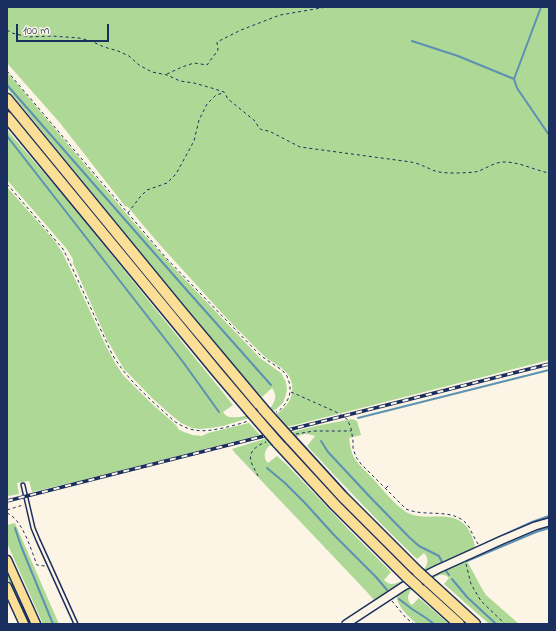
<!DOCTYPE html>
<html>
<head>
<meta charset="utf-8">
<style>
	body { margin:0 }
	#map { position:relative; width:556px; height:631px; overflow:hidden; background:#fcf5e5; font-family:"Indie Flower",sans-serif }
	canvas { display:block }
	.frame { position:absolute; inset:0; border:8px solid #1b2f5e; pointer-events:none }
	.scale { position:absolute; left:16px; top:24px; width:93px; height:18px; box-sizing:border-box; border:2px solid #1b2f5e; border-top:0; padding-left:5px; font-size:12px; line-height:14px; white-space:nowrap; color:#1b2f5e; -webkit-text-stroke:3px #fcf5e5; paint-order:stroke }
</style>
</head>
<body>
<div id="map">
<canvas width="556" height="631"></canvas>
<div class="frame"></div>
<div class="scale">100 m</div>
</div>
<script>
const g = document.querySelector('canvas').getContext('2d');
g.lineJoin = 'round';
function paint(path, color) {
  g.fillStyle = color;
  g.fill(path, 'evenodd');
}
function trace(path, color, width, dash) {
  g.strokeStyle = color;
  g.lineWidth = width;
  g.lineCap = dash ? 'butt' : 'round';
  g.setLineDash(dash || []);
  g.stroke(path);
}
const green = new Path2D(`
	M 7,7 L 549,7 L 549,360 L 287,427 L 276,414 C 290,406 297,391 289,376 C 283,367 273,363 265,357 C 255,348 247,338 237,329 C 221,313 207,296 192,280 C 170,256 148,232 128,207 L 125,206 L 60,123 L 7,63 Z
	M 7,72 L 141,231 L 176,270 L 260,358 L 281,373 L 286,382 L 287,390 L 286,394 L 283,403 L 275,410 L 223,426 L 210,428 L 200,429 L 192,428 L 181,423 L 170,414 L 152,398 L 124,369 L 107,340 L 73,263 L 73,259 L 66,248 L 7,180 L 7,130 L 64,196 L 233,405 L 223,412 C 225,415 227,417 231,417 C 242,419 260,411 271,407 C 276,400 277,395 272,388 L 262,397 L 232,363 L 148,262 L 7,88 Z
	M 7,187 L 54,240 L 62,252 L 77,283 L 104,342 L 115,363 L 123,375 L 152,404 L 176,425 L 179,430 L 192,435 L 202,436 L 208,433 L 249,423 L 260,435 L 83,480 L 32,492 L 29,481 L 17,483 L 19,494 L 8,496 L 8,498 L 7,498 Z
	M 352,419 L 357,421 L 361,435 L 349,438 C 350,445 351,453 355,459 C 360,467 369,474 375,481 C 383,490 398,508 408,513 C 426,522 448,510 464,524 C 470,530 473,538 475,546 L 471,551 L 387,592 L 374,600 L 367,592 L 236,454 L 232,449 L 264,439 L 316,426 ZM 304,434 L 308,434 L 315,436 L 307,446 C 343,484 379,523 417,559 L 424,553 C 428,557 429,563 425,568 C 418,572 400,584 392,584 C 389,584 386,582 384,580 L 391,572 L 350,531 L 287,465 L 277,456 L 268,463 C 263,458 264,451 269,446 Z
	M 15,523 L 18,530 L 59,624 L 43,624 L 7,543 L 7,525 Z
	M 466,559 L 481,587 L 486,595 L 519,624 L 489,624 L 444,584 L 449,578 C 447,575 443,574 439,575 L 411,590 C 407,595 407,601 412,605 L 419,598 L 449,624 L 417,624 C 410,618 395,605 397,594 L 407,588 Z
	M 7,569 L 32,624 L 28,624 L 7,577 Z`);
const stream = new Path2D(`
	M 541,7 L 514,79 L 517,88 L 549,135
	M 412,41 L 458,56 L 514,79
	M 7,85 L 184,287 L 271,385
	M 7,136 L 183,362 L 219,412
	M 358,418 L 549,370
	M 321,441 L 328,452 L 371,498 L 409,537 L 419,546 L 439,556 L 442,562
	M 267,468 L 285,483 L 305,503 L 334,535 L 376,577 L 387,590
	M 15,528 L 21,546 L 53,624
	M 486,543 L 532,522 L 549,516
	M 467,561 L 536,532 L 549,528
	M 446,571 L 449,575
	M 452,579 L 467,597 L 496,624
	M 399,599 L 412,609 L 426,618 L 434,624`);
const path = new Path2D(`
	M 7,30 L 12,33 L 28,37 L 51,36 L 79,38 L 91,41 L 104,47 L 118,51 L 129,56 L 139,65 L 152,72 L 167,75 L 180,81 L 194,83 L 215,89 L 224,92 L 228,99 L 255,121 L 259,128 L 262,130 L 269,131 L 300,147 L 411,162 C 415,163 420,164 423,166 C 427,167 431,170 435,171 C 444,174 465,173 475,172 C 485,170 493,162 504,162 C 520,162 534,170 549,173
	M 7,71 L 166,258 L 261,356 L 282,370 L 287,376 L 290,385 L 290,392 L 289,397 L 286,403 L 279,411 L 276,412
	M 167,74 L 182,67 L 194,63 L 207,65 L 218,50 L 217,42 L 241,30 L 280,15 L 327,7
	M 7,184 L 63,249 L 70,263 L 112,354 C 128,381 151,400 174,421 C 191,433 204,432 223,428 C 231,426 240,424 248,421
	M 128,213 L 140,197 L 147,190 L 167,183 L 176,174 L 194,141 L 199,120 L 207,104 L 216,95 L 223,93
	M 291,392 L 298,395 L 336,412 L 347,419 L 351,428 L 353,441 L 353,448 L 356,457 L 361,464 L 406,509 C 426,518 455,506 469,527 C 472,533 475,539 478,544
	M 296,434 L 314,431 L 351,431
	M 258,476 C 256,471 252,466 251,461 C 248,451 258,445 266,442
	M 386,488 L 389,485
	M 7,510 L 23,505
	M 7,513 C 23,520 31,550 37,565 L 45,566
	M 466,564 L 471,584 L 481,601 L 505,624
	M 392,601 L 406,618 L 414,624`);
const lane = new Path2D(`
	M 23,485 L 33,528 L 38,540 L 76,624`);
const secondary = new Path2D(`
	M 346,624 L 404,586 L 438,569 L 502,540 L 535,526 L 549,522`);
const primary = new Path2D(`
	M 7,560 L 36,624
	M 7,587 L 24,624`);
const highway = new Path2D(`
	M 7,99 L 180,310 L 263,409
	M 7,117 L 217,372 L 251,412
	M 290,439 L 342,496 L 418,572
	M 277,442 L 335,505 L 407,577
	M 428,581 L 475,624
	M 417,586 L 459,624`);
const rail = new Path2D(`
	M 7,501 L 549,364`);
const highwayBridge = new Path2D(`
	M 263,409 L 290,439
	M 251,412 L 277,442
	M 418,572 L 428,581
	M 407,577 L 417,586`);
paint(green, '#add896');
trace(stream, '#5d91b2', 2);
trace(lane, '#1b2f5e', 5.5);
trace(secondary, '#1b2f5e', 10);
trace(primary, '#1b2f5e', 11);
trace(highway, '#1b2f5e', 13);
trace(path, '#1b2f5e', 1, [3, 3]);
trace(lane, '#fcf5e5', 2.5);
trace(secondary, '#fcf5e5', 7);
trace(primary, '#fbdf96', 8);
trace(highway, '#fbdf96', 10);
trace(rail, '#1b2f5e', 3.5);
trace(rail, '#fcf5e5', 2, [6]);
trace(highwayBridge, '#1b2f5e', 13, []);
trace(highwayBridge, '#fbdf96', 10);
</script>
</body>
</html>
